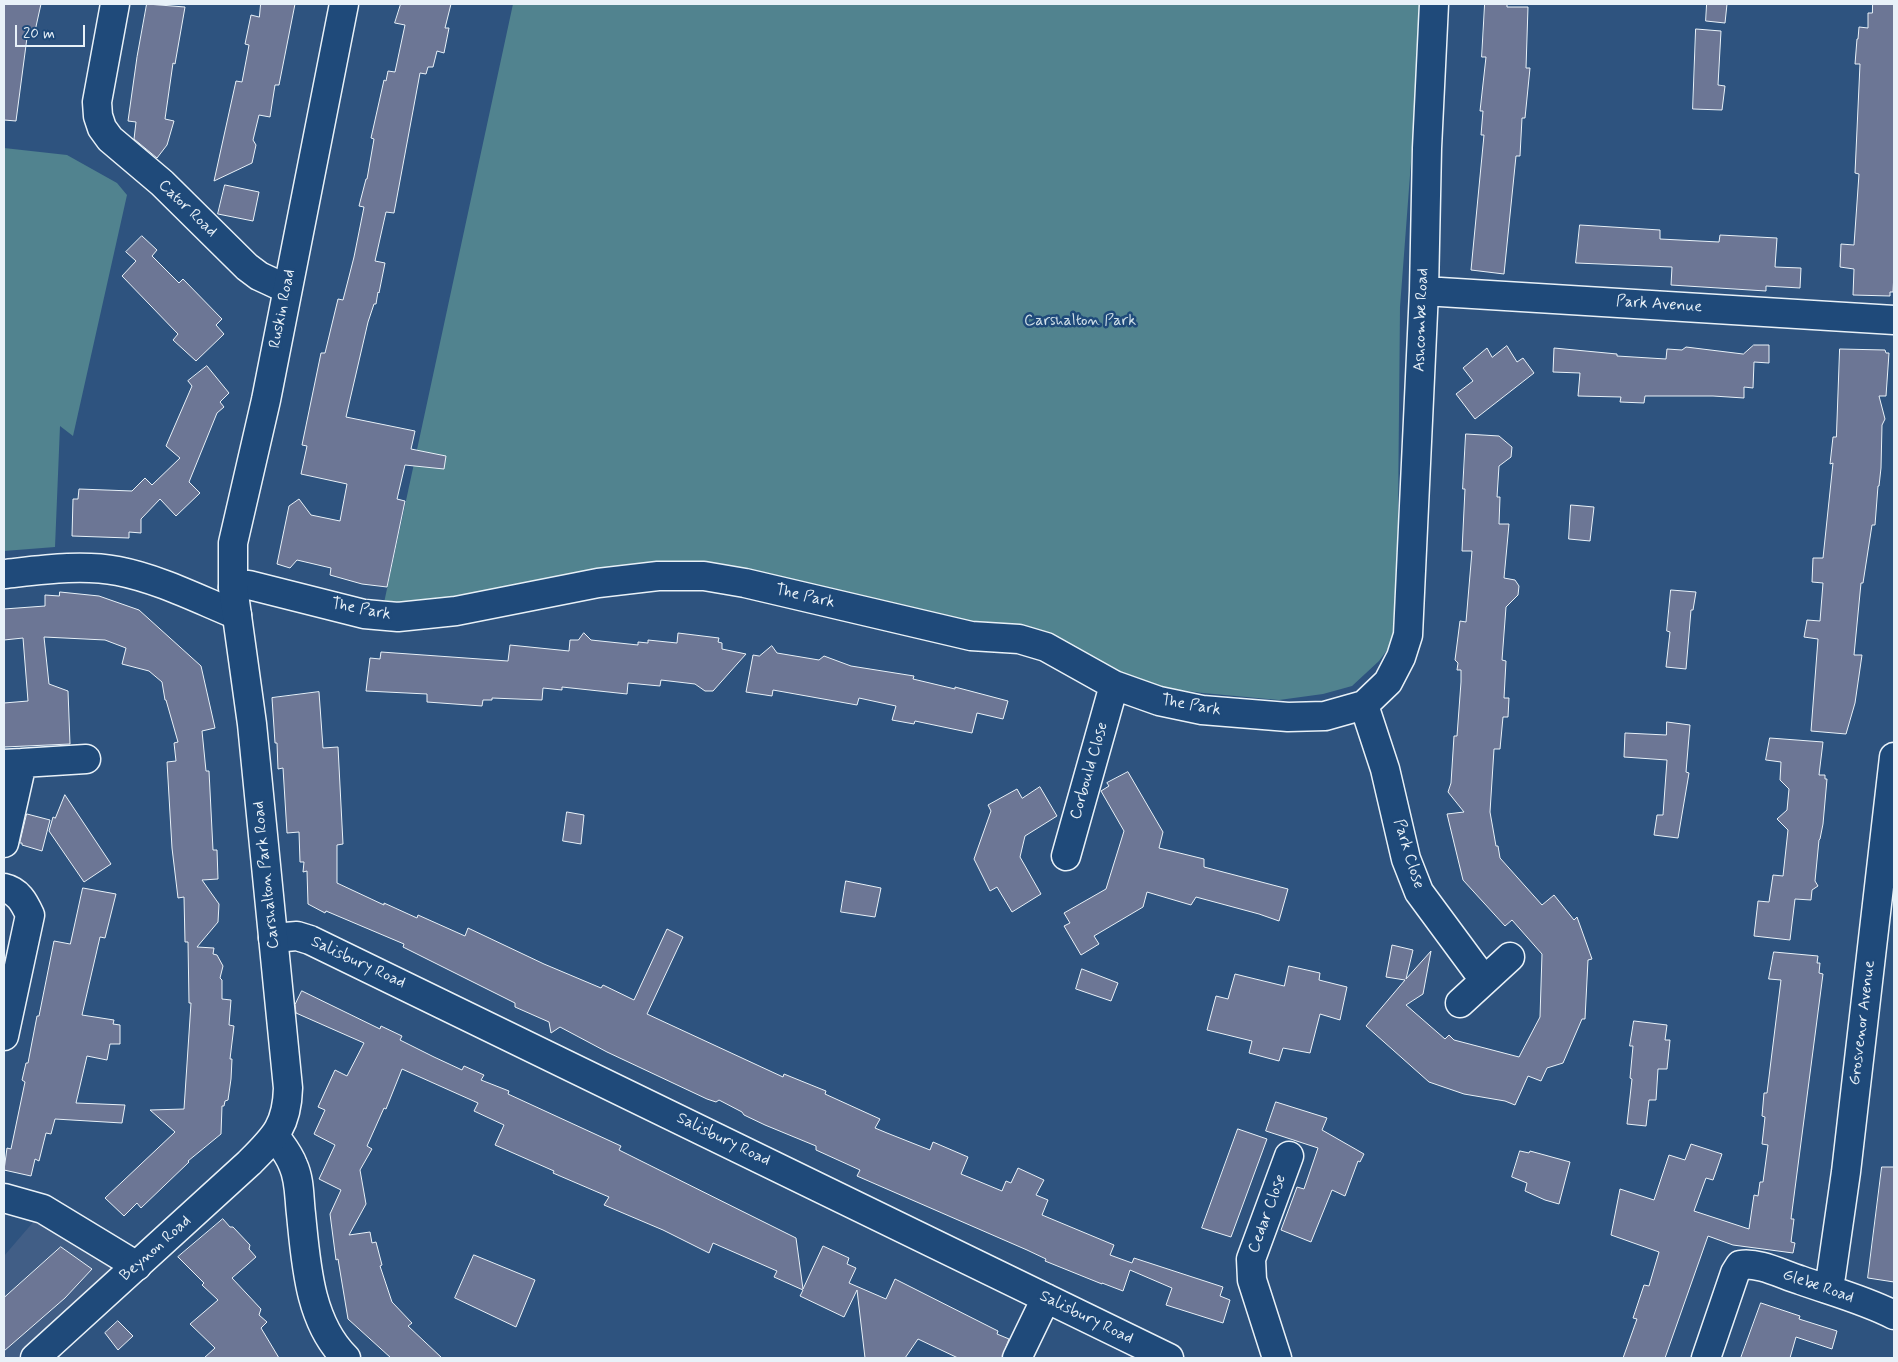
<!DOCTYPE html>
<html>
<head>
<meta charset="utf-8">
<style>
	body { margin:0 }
	#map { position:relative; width:1898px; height:1362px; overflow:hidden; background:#2e537f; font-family:Mynerve,sans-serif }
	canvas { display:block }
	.frame { position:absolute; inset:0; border:5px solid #e8f1f8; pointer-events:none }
	.scale { position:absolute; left:15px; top:25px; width:70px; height:22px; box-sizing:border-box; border:2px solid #e8f1f8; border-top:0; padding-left:6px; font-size:15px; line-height:18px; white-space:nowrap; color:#e8f1f8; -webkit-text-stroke:4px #1f4a7a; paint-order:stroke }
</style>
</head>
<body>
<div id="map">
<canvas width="1898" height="1362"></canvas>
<div class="frame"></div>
<div class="scale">20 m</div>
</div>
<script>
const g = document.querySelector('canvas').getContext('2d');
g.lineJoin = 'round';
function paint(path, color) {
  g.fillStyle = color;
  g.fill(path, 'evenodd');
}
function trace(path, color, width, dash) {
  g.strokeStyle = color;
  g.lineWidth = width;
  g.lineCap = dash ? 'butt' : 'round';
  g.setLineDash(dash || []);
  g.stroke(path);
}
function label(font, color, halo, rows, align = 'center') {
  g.font = font + ' Mynerve,sans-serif';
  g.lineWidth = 5;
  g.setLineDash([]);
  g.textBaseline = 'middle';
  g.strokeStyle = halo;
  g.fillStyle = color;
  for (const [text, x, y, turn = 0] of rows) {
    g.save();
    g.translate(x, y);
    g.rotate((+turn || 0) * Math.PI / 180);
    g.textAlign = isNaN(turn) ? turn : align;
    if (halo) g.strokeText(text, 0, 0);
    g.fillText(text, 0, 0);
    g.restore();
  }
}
const built = new Path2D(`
	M 41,1213 L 125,1265 L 23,1358 L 4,1358 L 4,1256 Z`);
const green = new Path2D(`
	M 513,4 L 1423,4 L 1400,307 L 1397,620 L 1396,638 L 1379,661 L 1352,686 L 1323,694 L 1279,700 L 1203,693 L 1119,682 L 1051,645 L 742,578 L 382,612 Z
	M 4,148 L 67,155 L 117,183 L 127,195 L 73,436 L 60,426 L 55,547 L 4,551 Z`);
const building = new Path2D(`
	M 4,4 L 41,4 L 35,31 L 28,30 L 16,121 L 4,120 Z
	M 147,4 L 185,7 L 175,64 L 173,63 L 165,119 L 174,121 L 167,145 L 157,158 L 134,139 L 136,122 L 128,121 L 137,57 Z
	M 261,4 L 295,4 L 279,85 L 275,85 L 270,117 L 259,115 L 253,140 L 256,145 L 252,163 L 214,181 L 236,81 L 242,82 L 249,45 L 245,44 L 251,15 L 259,17 Z
	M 401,4 L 451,4 L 445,28 L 449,28 L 444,53 L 437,51 L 433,67 L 428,67 L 426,74 L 420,73 L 394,213 L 386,212 L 375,261 L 385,263 L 379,293 L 378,292 L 376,304 L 374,304 L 368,322 L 346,417 L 415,431 L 411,449 L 446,456 L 444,469 L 405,465 L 397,499 L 405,501 L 387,587 L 362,584 L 330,575 L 331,568 L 297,560 L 290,568 L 277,564 L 289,506 L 299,499 L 311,515 L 340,521 L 347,484 L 301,474 L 307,446 L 302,445 L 321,353 L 325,353 L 338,299 L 343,300 L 354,257 L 364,207 L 359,206 L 366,179 L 367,179 L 374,139 L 371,138 L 384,80 L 386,81 L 388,71 L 395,72 L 405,25 L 395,23 Z
	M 1485,4 L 1507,4 L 1507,7 L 1528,7 L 1526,68 L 1530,68 L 1525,118 L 1522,118 L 1520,156 L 1516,156 L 1504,274 L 1471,270 L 1484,135 L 1481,135 L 1483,111 L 1480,111 L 1486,57 L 1482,57 Z
	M 1707,4 L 1727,4 L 1725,23 L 1706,21 Z
	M 1873,4 L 1894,4 L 1894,273 L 1893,292 L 1890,292 L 1890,296 L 1853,295 L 1854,269 L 1840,267 L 1841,244 L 1854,245 L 1859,174 L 1855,173 L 1860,64 L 1855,64 L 1857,39 L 1858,39 L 1859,27 L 1868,28 L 1868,13 L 1872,13 Z
	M 1696,29 L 1721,31 L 1718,85 L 1725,86 L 1722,110 L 1693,109 Z
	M 225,185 L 259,192 L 253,221 L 218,214 Z
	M 1580,225 L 1660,230 L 1660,239 L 1719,242 L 1720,235 L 1777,238 L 1775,267 L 1801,268 L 1800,288 L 1766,286 L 1766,291 L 1671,285 L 1672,267 L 1576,263 Z
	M 142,236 L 157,250 L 152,256 L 179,283 L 183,279 L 222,319 L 216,325 L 224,334 L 196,361 L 173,340 L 178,334 L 122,276 L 136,261 L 126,252 Z
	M 1754,345 L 1769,345 L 1769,363 L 1754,362 L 1753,388 L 1744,387 L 1744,398 L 1713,396 L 1645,396 L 1644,403 L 1620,402 L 1621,397 L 1578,396 L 1580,373 L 1553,372 L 1554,348 L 1617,354 L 1617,356 L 1666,359 L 1667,349 L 1682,350 L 1686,347 L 1743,354 Z
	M 1507,346 L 1517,362 L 1523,358 L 1534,373 L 1475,419 L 1456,394 L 1473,381 L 1463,368 L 1487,348 L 1492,357 Z
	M 1840,349 L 1885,350 L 1886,353 L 1889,353 L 1886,396 L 1879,396 L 1885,419 L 1882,425 L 1881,468 L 1879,486 L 1878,486 L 1875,525 L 1872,525 L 1863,583 L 1861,583 L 1854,655 L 1862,655 L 1855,703 L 1846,734 L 1811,731 L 1818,639 L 1804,637 L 1807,620 L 1820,621 L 1823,583 L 1812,582 L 1813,558 L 1823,558 L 1833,463 L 1830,464 L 1833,437 L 1836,437 Z
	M 207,366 L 229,393 L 220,402 L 224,407 L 217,413 L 189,482 L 200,493 L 176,516 L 160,499 L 141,519 L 141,533 L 129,532 L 129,538 L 72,536 L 73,499 L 78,499 L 79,489 L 132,491 L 145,478 L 152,485 L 180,458 L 166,446 L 192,386 L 188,381 Z
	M 1466,434 L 1499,436 L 1512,447 L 1511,457 L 1499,466 L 1497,497 L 1500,497 L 1499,524 L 1509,524 L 1504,578 L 1515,580 L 1519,586 L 1518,595 L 1506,607 L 1502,660 L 1506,661 L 1504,698 L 1509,698 L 1508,717 L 1503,717 L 1500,749 L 1494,749 L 1490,812 L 1496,846 L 1498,846 L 1500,858 L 1542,905 L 1554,895 L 1574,920 L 1577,917 L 1592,959 L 1588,960 L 1585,1019 L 1582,1019 L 1563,1063 L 1547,1068 L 1541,1081 L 1528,1076 L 1515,1105 L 1505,1101 L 1464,1094 L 1429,1082 L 1366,1026 L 1405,980 L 1386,977 L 1392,945 L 1413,950 L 1406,979 L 1431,951 L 1423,994 L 1406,1005 L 1445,1039 L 1449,1035 L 1454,1040 L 1519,1057 L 1540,1017 L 1542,954 L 1512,920 L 1505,926 L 1463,880 L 1447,814 L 1464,812 L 1448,792 L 1451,783 L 1454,736 L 1457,736 L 1461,682 L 1461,670 L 1457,670 L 1458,663 L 1455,660 L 1460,621 L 1466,622 L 1472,551 L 1462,551 L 1465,489 L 1463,489 Z
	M 1571,505 L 1594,507 L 1590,541 L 1569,539 Z
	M 1671,590 L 1696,592 L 1693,610 L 1691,610 L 1686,669 L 1666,667 L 1670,632 L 1667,631 Z
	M 60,592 L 99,596 L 139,610 L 201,666 L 215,728 L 202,731 L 206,771 L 209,771 L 213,850 L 217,850 L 218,879 L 202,880 L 219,904 L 218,922 L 197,947 L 214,948 L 213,954 L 217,955 L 223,966 L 220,978 L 222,980 L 222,999 L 231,1000 L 229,1025 L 234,1026 L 230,1059 L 232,1059 L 231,1079 L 228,1100 L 225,1101 L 224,1106 L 222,1106 L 221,1134 L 188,1161 L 189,1162 L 141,1208 L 137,1203 L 124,1216 L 105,1198 L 175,1132 L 150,1110 L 184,1109 L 191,1003 L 189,1003 L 188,942 L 185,942 L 184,897 L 178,898 L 172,848 L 167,762 L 176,761 L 174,743 L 178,742 L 166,700 L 165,700 L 162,682 L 149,671 L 122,664 L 126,648 L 105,640 L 44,637 L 49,684 L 68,691 L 70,744 L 4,747 L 4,703 L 28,701 L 23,638 L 4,640 L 4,609 L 45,606 L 45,595 L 59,596 Z
	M 584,633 L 591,640 L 638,645 L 638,642 L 648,643 L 648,640 L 677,643 L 678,633 L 719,638 L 718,642 L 722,643 L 722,649 L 746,654 L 713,691 L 705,691 L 695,684 L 661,680 L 660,686 L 628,683 L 627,694 L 562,687 L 562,690 L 543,688 L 542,700 L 492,698 L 492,700 L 483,700 L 482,706 L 427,702 L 427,694 L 366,691 L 370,658 L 380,659 L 381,652 L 508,661 L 510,645 L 569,651 L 570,640 L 578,640 Z
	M 772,646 L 777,653 L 819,660 L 824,656 L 851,666 L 914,676 L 913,679 L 955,689 L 955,687 L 1008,701 L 1003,719 L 977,713 L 972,733 L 915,721 L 914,724 L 892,720 L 896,706 L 859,698 L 857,705 L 773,690 L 772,696 L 746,692 L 753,655 L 759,656 Z
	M 319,692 L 323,748 L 338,747 L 343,844 L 337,845 L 337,883 L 384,905 L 384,903 L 417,918 L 418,915 L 465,936 L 468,928 L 544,964 L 601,988 L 603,985 L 634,1000 L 667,929 L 683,937 L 647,1014 L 783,1077 L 784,1074 L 826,1091 L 825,1094 L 880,1119 L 875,1128 L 887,1133 L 930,1150 L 933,1142 L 968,1157 L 961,1174 L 1002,1191 L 1006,1181 L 1011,1183 L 1018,1168 L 1044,1180 L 1036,1195 L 1048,1200 L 1042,1215 L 1114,1245 L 1110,1255 L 1132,1263 L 1134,1258 L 1223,1287 L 1220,1296 L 1230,1300 L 1223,1323 L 1166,1305 L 1172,1288 L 1130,1270 L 1123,1291 L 1102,1283 L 1102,1284 L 1045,1261 L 1046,1259 L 1027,1250 L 857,1176 L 860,1170 L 816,1150 L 816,1146 L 765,1125 L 744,1115 L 742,1112 L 719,1100 L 716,1102 L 707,1099 L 607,1052 L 560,1027 L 551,1033 L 549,1022 L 515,1007 L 515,1003 L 403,947 L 404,944 L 326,911 L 325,913 L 308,904 L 307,871 L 303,872 L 304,862 L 300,862 L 299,832 L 287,833 L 283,768 L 278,769 L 277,743 L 275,743 L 272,698 Z
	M 1667,722 L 1690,725 L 1686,772 L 1689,773 L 1678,838 L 1654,835 L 1657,815 L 1663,815 L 1667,760 L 1624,757 L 1625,733 L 1666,735 Z
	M 1770,738 L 1823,742 L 1819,775 L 1825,775 L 1825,779 L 1827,779 L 1823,824 L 1820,839 L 1819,840 L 1815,881 L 1818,886 L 1812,890 L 1811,900 L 1795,899 L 1790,940 L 1754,936 L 1758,901 L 1769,902 L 1773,875 L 1783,876 L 1788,830 L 1777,819 L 1787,810 L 1789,789 L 1780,780 L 1781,762 L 1766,760 Z
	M 1128,772 L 1163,832 L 1159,848 L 1204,859 L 1204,867 L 1288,889 L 1279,921 L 1259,914 L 1196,897 L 1191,905 L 1147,892 L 1143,907 L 1094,936 L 1099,944 L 1081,955 L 1064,926 L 1070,923 L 1064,913 L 1106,889 L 1124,831 L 1101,791 L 1109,786 L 1107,783 Z
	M 1040,787 L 1057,816 L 1025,836 L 1020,857 L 1041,894 L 1012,912 L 997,887 L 990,891 L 974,859 L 991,811 L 988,805 L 1017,789 L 1022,798 Z
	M 65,795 L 111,864 L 84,882 L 49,831 L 53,817 L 55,818 Z
	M 567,812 L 584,815 L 581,844 L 563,841 Z
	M 27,814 L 50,820 L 42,851 L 22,845 L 22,843 L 20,843 Z
	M 846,881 L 881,888 L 875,917 L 841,912 Z
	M 83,888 L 116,894 L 105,938 L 100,937 L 82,1015 L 114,1020 L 113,1024 L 120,1025 L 120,1044 L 110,1044 L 107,1060 L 87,1056 L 76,1103 L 125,1105 L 122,1123 L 55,1119 L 51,1134 L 46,1133 L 39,1161 L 35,1159 L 31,1176 L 4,1170 L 7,1148 L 11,1149 L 25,1082 L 22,1080 L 26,1063 L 28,1063 L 37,1016 L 39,1016 L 54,941 L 70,944 Z
	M 1774,952 L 1818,956 L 1817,963 L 1820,963 L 1819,973 L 1823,974 L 1791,1219 L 1794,1219 L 1791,1242 L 1795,1243 L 1793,1253 L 1733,1245 L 1708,1236 L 1665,1358 L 1623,1358 L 1637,1319 L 1633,1318 L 1644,1285 L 1649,1286 L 1659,1252 L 1611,1235 L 1620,1189 L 1654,1200 L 1669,1155 L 1685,1160 L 1691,1144 L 1722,1154 L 1713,1180 L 1706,1178 L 1694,1211 L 1749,1229 L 1754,1195 L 1758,1196 L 1760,1182 L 1763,1182 L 1768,1145 L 1762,1144 L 1765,1117 L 1762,1116 L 1764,1093 L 1767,1093 L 1781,980 L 1769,979 Z
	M 1289,966 L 1320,973 L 1319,980 L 1347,987 L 1340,1020 L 1320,1014 L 1310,1053 L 1283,1048 L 1279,1061 L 1249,1053 L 1252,1041 L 1207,1030 L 1216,996 L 1228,999 L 1235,974 L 1284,986 Z
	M 1082,969 L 1118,983 L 1111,1001 L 1076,989 Z
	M 302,991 L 380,1029 L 381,1026 L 402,1036 L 400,1040 L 434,1057 L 462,1070 L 464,1066 L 484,1075 L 481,1080 L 509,1091 L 508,1094 L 621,1146 L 619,1150 L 796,1238 L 803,1289 L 823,1246 L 849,1258 L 847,1264 L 856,1268 L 849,1283 L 886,1299 L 895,1279 L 998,1331 L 997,1334 L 1009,1339 L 1002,1358 L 958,1358 L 918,1339 L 905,1358 L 865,1358 L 857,1290 L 844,1317 L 800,1296 L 803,1290 L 774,1277 L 777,1271 L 713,1243 L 709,1253 L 663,1230 L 604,1205 L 609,1197 L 553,1173 L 554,1171 L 495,1145 L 504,1125 L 474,1111 L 478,1103 L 402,1069 L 386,1109 L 384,1108 L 367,1146 L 372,1149 L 360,1170 L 366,1204 L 349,1235 L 370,1232 L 372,1243 L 376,1242 L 382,1265 L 380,1266 L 392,1302 L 412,1323 L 408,1326 L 442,1358 L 391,1358 L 348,1319 L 338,1259 L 336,1260 L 330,1214 L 341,1190 L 319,1179 L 335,1145 L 314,1134 L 325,1110 L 318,1107 L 335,1070 L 347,1076 L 364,1043 L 296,1013 L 295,1005 Z
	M 1634,1021 L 1667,1025 L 1665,1040 L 1670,1040 L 1667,1069 L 1658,1069 L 1656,1100 L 1649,1100 L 1646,1126 L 1627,1124 L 1632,1079 L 1630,1078 L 1633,1046 L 1630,1046 Z
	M 1276,1102 L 1327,1118 L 1322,1130 L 1364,1154 L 1360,1162 L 1358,1161 L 1345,1196 L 1332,1190 L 1311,1242 L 1281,1230 L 1297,1187 L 1304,1189 L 1318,1148 L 1266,1131 Z
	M 1238,1129 L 1267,1139 L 1231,1237 L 1202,1228 Z
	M 1520,1151 L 1529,1153 L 1530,1151 L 1570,1162 L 1559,1204 L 1545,1200 L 1525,1191 L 1527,1183 L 1512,1177 Z
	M 1882,1167 L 1894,1167 L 1894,1282 L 1868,1278 Z
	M 223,1219 L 230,1227 L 233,1227 L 250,1245 L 249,1249 L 256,1257 L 232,1278 L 261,1309 L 259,1315 L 267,1322 L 261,1328 L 279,1358 L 204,1358 L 215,1348 L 190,1324 L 218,1300 L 202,1285 L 204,1283 L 178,1257 Z
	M 61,1247 L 92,1269 L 65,1298 L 4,1351 L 4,1298 Z
	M 474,1255 L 535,1280 L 516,1327 L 455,1298 Z
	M 1761,1303 L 1800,1316 L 1799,1319 L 1837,1331 L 1832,1349 L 1796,1337 L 1790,1358 L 1741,1358 Z
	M 118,1321 L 133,1336 L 118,1350 L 105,1333 Z`);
const minor = new Path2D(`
	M 115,4 L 97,102 L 98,116 L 102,128 L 110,139 L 162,183 L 247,267 L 259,276 L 287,289
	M 1424,291 L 1894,320
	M 4,574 C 41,570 81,564 118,571 C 159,579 198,599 237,615
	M 233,587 L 249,585 L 364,614 L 398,617 L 456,611 L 598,583 L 658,576 L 704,576 L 745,583 L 971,636 L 1019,639 L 1046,647 L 1114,685 L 1159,701 L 1202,710 L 1288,717 L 1325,716 L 1364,705 L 1388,682 L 1401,657 L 1408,635 L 1424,291 L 1427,148 L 1434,4
	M 1364,705 L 1385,769 L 1406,859 L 1419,892 L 1484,980
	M 22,763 L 86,759
	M 4,764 L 22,763 L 4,843
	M 1066,856 L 1114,685
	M 4,888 C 18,891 24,902 30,915 L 4,1036
	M 273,938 L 297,936 L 310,940 L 1169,1358
	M 1460,1003 L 1510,957
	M 275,1136 C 282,1146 289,1154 293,1165 C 300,1180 299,1198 301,1214 C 306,1263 309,1322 346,1358
	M 4,1198 L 43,1209 L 137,1266
	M 1827,1289 L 1831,1276 L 1846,1172 L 1894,757
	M 1017,1358 L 1046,1298
	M 1277,1358 L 1252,1280 L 1251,1259 L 1289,1156
	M 1706,1358 L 1735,1273 L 1740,1265 C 1759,1262 1781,1274 1800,1280 C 1831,1291 1865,1300 1894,1315`);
const major = new Path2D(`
	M 35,1358 L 249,1163 C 275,1137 287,1126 288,1088 L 252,724 L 233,587 L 233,543 L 266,400 L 344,4`);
const streetNames = [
	["Cator Road",187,209,44],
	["Park Avenue",1659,305,4],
	["Ruskin Road",283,309,-79],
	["Ashcombe Road",1422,320,-88],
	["The Park",805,597,13],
	["The Park",361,610,11],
	["The Park",1191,706,10],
	["Corbould Close",1090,771,-74],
	["Park Close",1408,854,73],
	["Carshalton Park Road",267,875,-96],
	["Salisbury Road",358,963,25],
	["Grosvenor Avenue",1863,1023,-83],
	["Salisbury Road",723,1140,26],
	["Cedar Close",1268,1214,-70],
	["Beynon Road",156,1249,-42],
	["Glebe Road",1818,1287,19],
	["Salisbury Road",1086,1318,26]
];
const parkNames = [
	["Carshalton Park",1080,322]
];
paint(built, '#415e86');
paint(green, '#51838f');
paint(building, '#6c7695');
trace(building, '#e8f1f8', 1);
trace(minor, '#e8f1f8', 31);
trace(major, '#e8f1f8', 31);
trace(minor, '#1f4a7a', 28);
trace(major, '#1f4a7a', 28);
label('16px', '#e8f1f8', '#1f4a7a', streetNames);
label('16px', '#d1e0e8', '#1f4a7a', parkNames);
</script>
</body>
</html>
